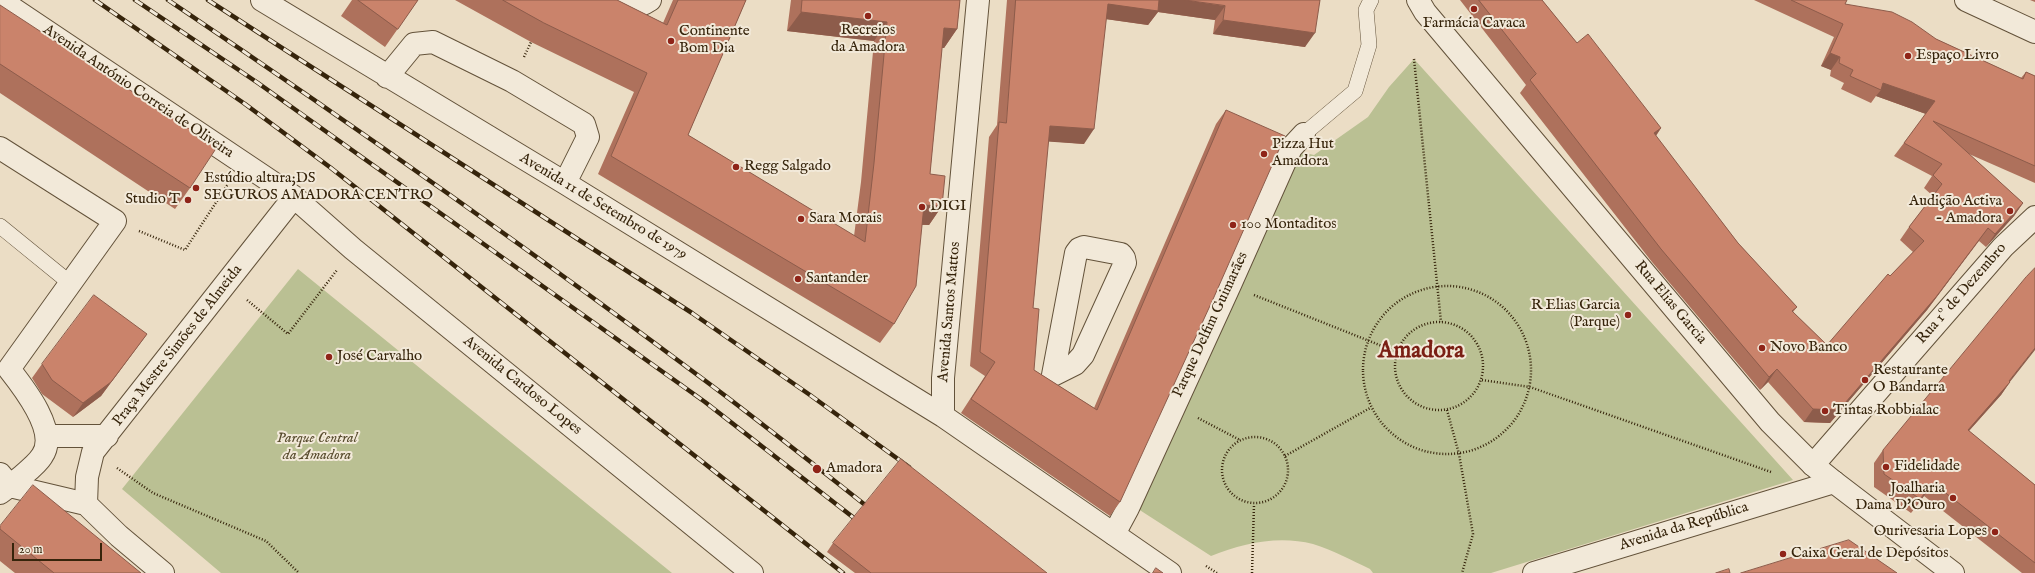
<!DOCTYPE html>
<html>
<head>
<meta charset="utf-8">
<style>
	body { margin:0 }
	#map { position:relative; width:2035px; height:573px; overflow:hidden; background:#ebddc5; font-family:"IM FELL English",serif }
	canvas { display:block }
	.scale { position:absolute; left:12px; top:543px; width:90px; height:18px; box-sizing:border-box; border:2px solid #36240b; border-top:0; padding-left:5px; font-size:12px; line-height:14px; white-space:nowrap; color:#36240b; -webkit-text-stroke:3px #f2e9d9; paint-order:stroke }
</style>
</head>
<body>
<div id="map">
<canvas width="2035" height="573"></canvas>
<div class="scale">20 m</div>
</div>
<script>
const g = document.querySelector('canvas').getContext('2d');
g.lineJoin = 'round';
function paint(path, color) {
  g.fillStyle = color;
  g.fill(path, 'evenodd');
}
function trace(path, color, width, dash) {
  g.strokeStyle = color;
  g.lineWidth = width;
  g.lineCap = dash ? 'butt' : 'round';
  g.setLineDash(dash || []);
  g.stroke(path);
}
function label(font, color, halo, rows, align = 'center') {
  g.font = font + ' "IM FELL English",serif';
  g.lineWidth = 4;
  g.setLineDash([]);
  g.textBaseline = 'middle';
  g.strokeStyle = halo;
  g.fillStyle = color;
  for (const [text, x, y, turn = 0] of rows) {
    g.save();
    g.translate(x, y);
    g.rotate((+turn || 0) * Math.PI / 180);
    g.textAlign = isNaN(turn) ? turn : align;
    if (halo) g.strokeText(text, 0, 0);
    g.fillText(text, 0, 0);
    g.restore();
  }
}
const green = new Path2D(`
	M 1414,59 L 1793,480 L 1491,573 L 1373,573 L 1370,569 C 1351,560 1333,550 1313,544 C 1279,535 1243,543 1211,556 L 1135,507 L 1297,151 L 1314,155 L 1368,117 L 1389,87 Z
	M 298,269 L 672,573 L 221,573 L 122,489 Z`);
const path = new Path2D(`
	M 524,57 L 531,42
	M 1414,59 L 1441,322
	M 139,231 L 185,250 L 228,184
	M1363 370a84 84 0 1 1 168 0a84 84 0 1 1-168 0Z
	M 1254,295 L 1397,352
	M 247,300 L 288,334 L 337,270
	M1395 366a44 44 0 1 1 88 0a44 44 0 1 1-88 0Z
	M 1482,380 L 1530,387 L 1771,472
	M 1447,410 L 1459,454 L 1473,534 L 1462,573
	M 1198,418 L 1240,440
	M1222 470a33 33 0 1 1 66 0a33 33 0 1 1-66 0Z
	M 1285,456 L 1370,408
	M 117,468 L 153,493 L 266,541 L 299,573
	M 1206,566 L 1217,573
	M 1252,573 L 1254,505`);
const service = new Path2D(`
	M 1304,134 L 1355,91 L 1369,45 L 1366,10 L 1371,0
	M 0,226 L 70,283`);
const pedestrian = new Path2D(`
	M 595,0 C 612,9 633,12 650,0
	M 1114,534 L 1128,508 L 1230,285 L 1291,148 L 1304,134
	M 1534,573 L 1834,482`);
const minor = new Path2D(`
	M 0,0 L 294,197 L 353,249 L 752,573
	M 262,0 L 565,183 L 943,416
	M 978,0 L 943,378 L 943,416 L 1170,573
	M 1966,0 L 2035,32
	M 387,77 L 414,44 L 433,42 L 512,81 L 584,124 L 588,137 L 565,183
	M 0,148 L 115,221 L 9,369 C 24,388 59,432 42,456 C 36,466 10,486 0,493
	M 1084,247 L 1121,254 L 1124,258 L 1125,263 L 1083,355 L 1075,364 L 1053,375 L 1076,253 L 1079,249 Z
	M 48,436 L 107,436
	M 1813,465 L 2003,247 L 2035,217
	M 0,474 L 10,486 L 86,504 L 119,536 L 163,573
	M 86,504 L 87,477 L 93,452 L 294,197`);
const tertiary = new Path2D(`
	M 1418,0 L 1425,12 L 1770,422 L 1813,465 L 1834,482 L 1953,573`);
const rail = new Path2D(`
	M 95,0 L 245,104 L 331,168 L 843,573
	M 135,0 L 258,83 L 705,402 L 863,525
	M 168,0 C 353,125 536,254 715,388 C 768,428 821,470 874,512
	M 208,0 L 692,313 L 810,395 L 909,467`);
const wall = new Path2D(`
	M 352,0 L 418,0 L 385,47 L 341,16 Z
	M 455,0 L 617,0 L 663,23 L 673,0 L 746,0 L 688,135 L 854,236 L 861,182 L 874,41 L 787,31 L 791,0 L 960,0 L 957,29 L 944,48 L 942,48 L 930,174 L 942,206 L 929,225 L 922,225 L 894,324 L 880,343 L 598,174 L 634,92 L 531,42 Z
	M 1007,0 L 1320,0 L 1305,47 L 1213,34 L 1215,20 L 1158,12 L 1148,25 L 1106,19 L 1084,144 L 1048,141 L 1033,308 L 1034,370 L 1094,408 L 1216,124 L 1226,110 L 1120,502 L 1110,516 L 961,413 L 985,376 L 970,366 L 989,137 L 997,125 Z
	M 1460,0 L 1542,0 L 1577,43 L 1661,128 L 1656,136 L 1738,243 L 1797,307 L 1793,312 L 1827,345 L 1890,276 L 1913,252 L 1900,240 L 1909,227 L 1933,196 L 1924,188 L 1932,176 L 1894,156 L 1926,114 L 1876,96 L 1871,103 L 1841,89 L 1844,83 L 1830,76 L 1831,70 L 1821,66 L 1834,37 L 1754,0 L 1847,0 L 1845,4 L 1936,39 L 2021,78 L 2026,72 L 2035,76 L 2035,183 L 1969,154 L 2023,203 L 2014,216 L 1986,247 L 1979,241 L 1927,310 L 1830,423 L 1804,422 L 1768,382 L 1760,390 L 1652,262 L 1520,93 L 1526,85 Z
	M 2030,0 L 2035,0 L 2035,2 Z
	M 0,5 L 190,188 L 175,209 L 0,93 Z
	M 147,334 L 101,396 L 73,417 L 42,394 L 32,378 L 42,364 Z
	M 2010,382 L 2001,395 L 1969,431 L 2035,485 L 2035,573 L 2022,573 L 1924,496 L 1911,513 L 1874,487 L 1874,463 L 1883,450 Z
	M 0,526 L 141,573 L 15,573 L 0,561 Z
	M 833,543 L 1047,573 L 855,573 L 827,552 Z`);
const shadedWall = new Path2D(`
	M 1157,0 L 1185,0 L 1225,6 L 1215,20 L 1158,12 L 1148,25 L 1098,18 L 1108,4 Z
	M 801,12 L 887,22 L 874,41 L 787,31 Z
	M 1223,20 L 1315,33 L 1305,47 L 1213,34 Z
	M 944,28 L 957,29 L 944,48 L 931,47 Z
	M 1830,53 L 1840,57 L 1831,70 L 1821,66 Z
	M 1883,83 L 1935,101 L 1926,114 L 1876,96 L 1881,90 Z
	M 1050,126 L 1094,129 L 1084,144 L 1040,141 Z
	M 1661,128 L 1652,141 L 1654,133 Z
	M 2023,203 L 2014,216 L 1986,247 L 1995,234 Z
	M 924,205 L 942,206 L 929,225 L 911,224 Z
	M 1988,228 L 1927,310 L 1830,423 L 1804,422 L 1813,409 Z
	M 147,334 L 101,396 L 73,417 L 83,403 Z
	M 2035,348 L 2035,350 L 2002,392 L 2010,382 L 2001,395 L 1958,443 L 1968,430 L 2009,381 Z
	M 1777,369 L 1768,382 L 1760,390 L 1769,377 Z
	M 1933,483 L 1924,496 L 1911,513 L 1920,499 Z`);
const building = new Path2D(`
	M 358,0 L 418,0 L 398,29 Z
	M 503,0 L 617,0 L 667,25 L 678,0 L 746,0 L 688,135 L 865,242 L 874,163 L 887,22 L 801,12 L 802,0 L 960,0 L 957,29 L 944,28 L 930,174 L 945,176 L 942,206 L 924,205 L 916,286 L 894,324 L 611,156 L 647,73 L 544,23 Z
	M 1016,0 L 1159,0 L 1158,11 L 1108,4 L 1094,129 L 1050,126 L 1033,308 L 1039,309 L 1034,370 L 1097,410 L 1226,110 L 1285,136 L 1214,297 L 1120,502 L 971,399 L 995,362 L 980,352 L 999,122 L 1006,123 Z
	M 1185,0 L 1320,0 L 1315,33 L 1223,20 L 1225,6 Z
	M 1479,0 L 1542,0 L 1577,43 L 1588,34 L 1661,128 L 1654,133 L 1738,243 L 1797,307 L 1792,311 L 1827,345 L 1888,274 L 1890,276 L 1924,241 L 1909,227 L 1942,184 L 1933,175 L 1942,164 L 1904,143 L 1935,101 L 1883,83 L 1881,90 L 1850,76 L 1853,70 L 1839,63 L 1840,57 L 1830,53 L 1843,24 L 1791,0 L 1847,0 L 1845,4 L 1892,12 L 1912,22 L 1936,39 L 2023,79 L 2026,72 L 2035,76 L 2035,166 L 1933,121 L 2023,203 L 1995,234 L 1988,228 L 1936,297 L 1839,410 L 1813,409 L 1777,369 L 1769,377 L 1661,249 L 1530,80 L 1536,74 Z
	M 0,5 L 217,147 L 190,188 L 0,64 Z
	M 2035,268 L 2035,348 L 2009,381 L 2010,382 L 1968,430 L 2035,485 L 2035,563 L 1933,483 L 1920,499 L 1884,474 L 1883,450 L 2026,277 Z
	M 94,295 L 147,334 L 111,382 L 83,403 L 52,380 L 42,364 Z
	M 901,459 L 1047,573 L 871,573 L 833,543 Z
	M 33,485 L 141,573 L 54,573 L 0,529 L 0,526 Z
	M 1849,540 L 1897,573 L 1741,573 Z
	M 1156,568 L 1163,573 L 1153,573 Z
	M 1729,569 L 1730,573 L 1716,573 Z`);
const markers = [
	[1474,9,4,"#8f2418"],
	[868,16,4,"#8f2418"],
	[671,41,4,"#8f2418"],
	[1908,56,4,"#8f2418"],
	[1264,154,4,"#8f2418"],
	[736,167,4,"#8f2418"],
	[196,188,4,"#8f2418"],
	[188,200,4,"#8f2418"],
	[922,207,4,"#8f2418"],
	[2010,211,4,"#8f2418"],
	[801,219,4,"#8f2418"],
	[1233,225,4,"#8f2418"],
	[798,279,4,"#8f2418"],
	[1628,315,4,"#8f2418"],
	[1762,348,4,"#8f2418"],
	[329,357,4,"#8f2418"],
	[1865,380,4,"#8f2418"],
	[1825,411,4,"#8f2418"],
	[1886,467,4,"#8f2418"],
	[817,469,5,"#8f2418"],
	[1953,498,4,"#8f2418"],
	[1995,532,4,"#8f2418"],
	[1783,554,4,"#8f2418"]
];
const poiNames = [
	["Farmácia Cavaca",1474,24,"center"],
	["Recreios",868,31,"center"],
	["da Amadora",868,48,"center"],
	["Continente",679,32],
	["Bom Dia",679,49],
	["Espaço Livro",1916,56],
	["Pizza Hut",1272,145],
	["Amadora",1272,162],
	["Regg Salgado",744,167],
	["Estúdio altura;DS",204,179],
	["SEGUROS AMADORA CENTRO",204,196],
	["Studio T",180,200,"right"],
	["Audição Activa",2002,202,"right"],
	["- Amadora",2002,219,"right"],
	["DIGI",930,207],
	["Sara Morais",809,219],
	["100 Montaditos",1241,225],
	["Santander",806,279],
	["R Elias Garcia",1620,306,"right"],
	["(Parque)",1620,323,"right"],
	["Novo Banco",1770,348],
	["José Carvalho",337,357],
	["Restaurante",1873,371],
	["O Bandarra",1873,388],
	["Tintas Robbialac",1833,411],
	["Fidelidade",1894,467],
	["Amadora",826,469],
	["Joalharia",1945,489,"right"],
	["Dama D'Ouro",1945,506,"right"],
	["Ourivesaria Lopes",1987,532,"right"],
	["Caixa Geral de Depósitos",1791,554]
];
const streetNames = [
	["Avenida António Correia de Oliveira",138,92,34],
	["Avenida 11 de Setembro de 1979",603,207,31],
	["Rua 1º de Dezembro",1962,294,-49],
	["Rua Elias Garcia",1670,303,50],
	["Avenida Santos Mattos",950,312,-85],
	["Parque Delfim Guimarães",1211,325,-65],
	["Praça Mestre Simões de Almeida",178,346,-52],
	["Avenida Cardoso Lopes",522,386,39],
	["Avenida da República",1684,527,-17]
];
const parkNames = [
	["Parque Central",317,439],
	["da Amadora",317,456]
];
const townNames = [
	["Amadora",1421,352]
];
paint(green, '#bac093');
trace(service, '#63523a', 16);
trace(pedestrian, '#63523a', 24);
trace(minor, '#63523a', 24);
trace(tertiary, '#63523a', 24);
trace(path, '#36240b', 2.5, [1, 2]);
trace(service, '#f2e9d9', 15);
trace(pedestrian, '#f2e9d9', 22);
trace(minor, '#f2e9d9', 22);
trace(tertiary, '#f2e9d9', 22);
trace(rail, '#36240b', 4.5);
trace(rail, '#f2e9d9', 3, [9]);
paint(wall, '#ae715c');
paint(shadedWall, '#8d5c4b');
paint(building, '#ca836b');
trace(building, '#8d5c4b', 1);
for (const [x, y, r, color] of markers) {
  const dot = new Path2D();
  dot.arc(x, y, r, 0, 2 * Math.PI);
  g.fillStyle = color;
  g.fill(dot);
  trace(dot, '#f2e9d9', 1.5);
}
label('15px', '#36240b', '#f2e9d9', poiNames, 'left');
label('15px', '#36240b', '#f2e9d9', streetNames);
label('italic 15px', '#574b2d', '#f2e9d9', parkNames);
label('bold 23px', '#7a1f14', '#f2e9d9', townNames);
</script>
</body>
</html>
